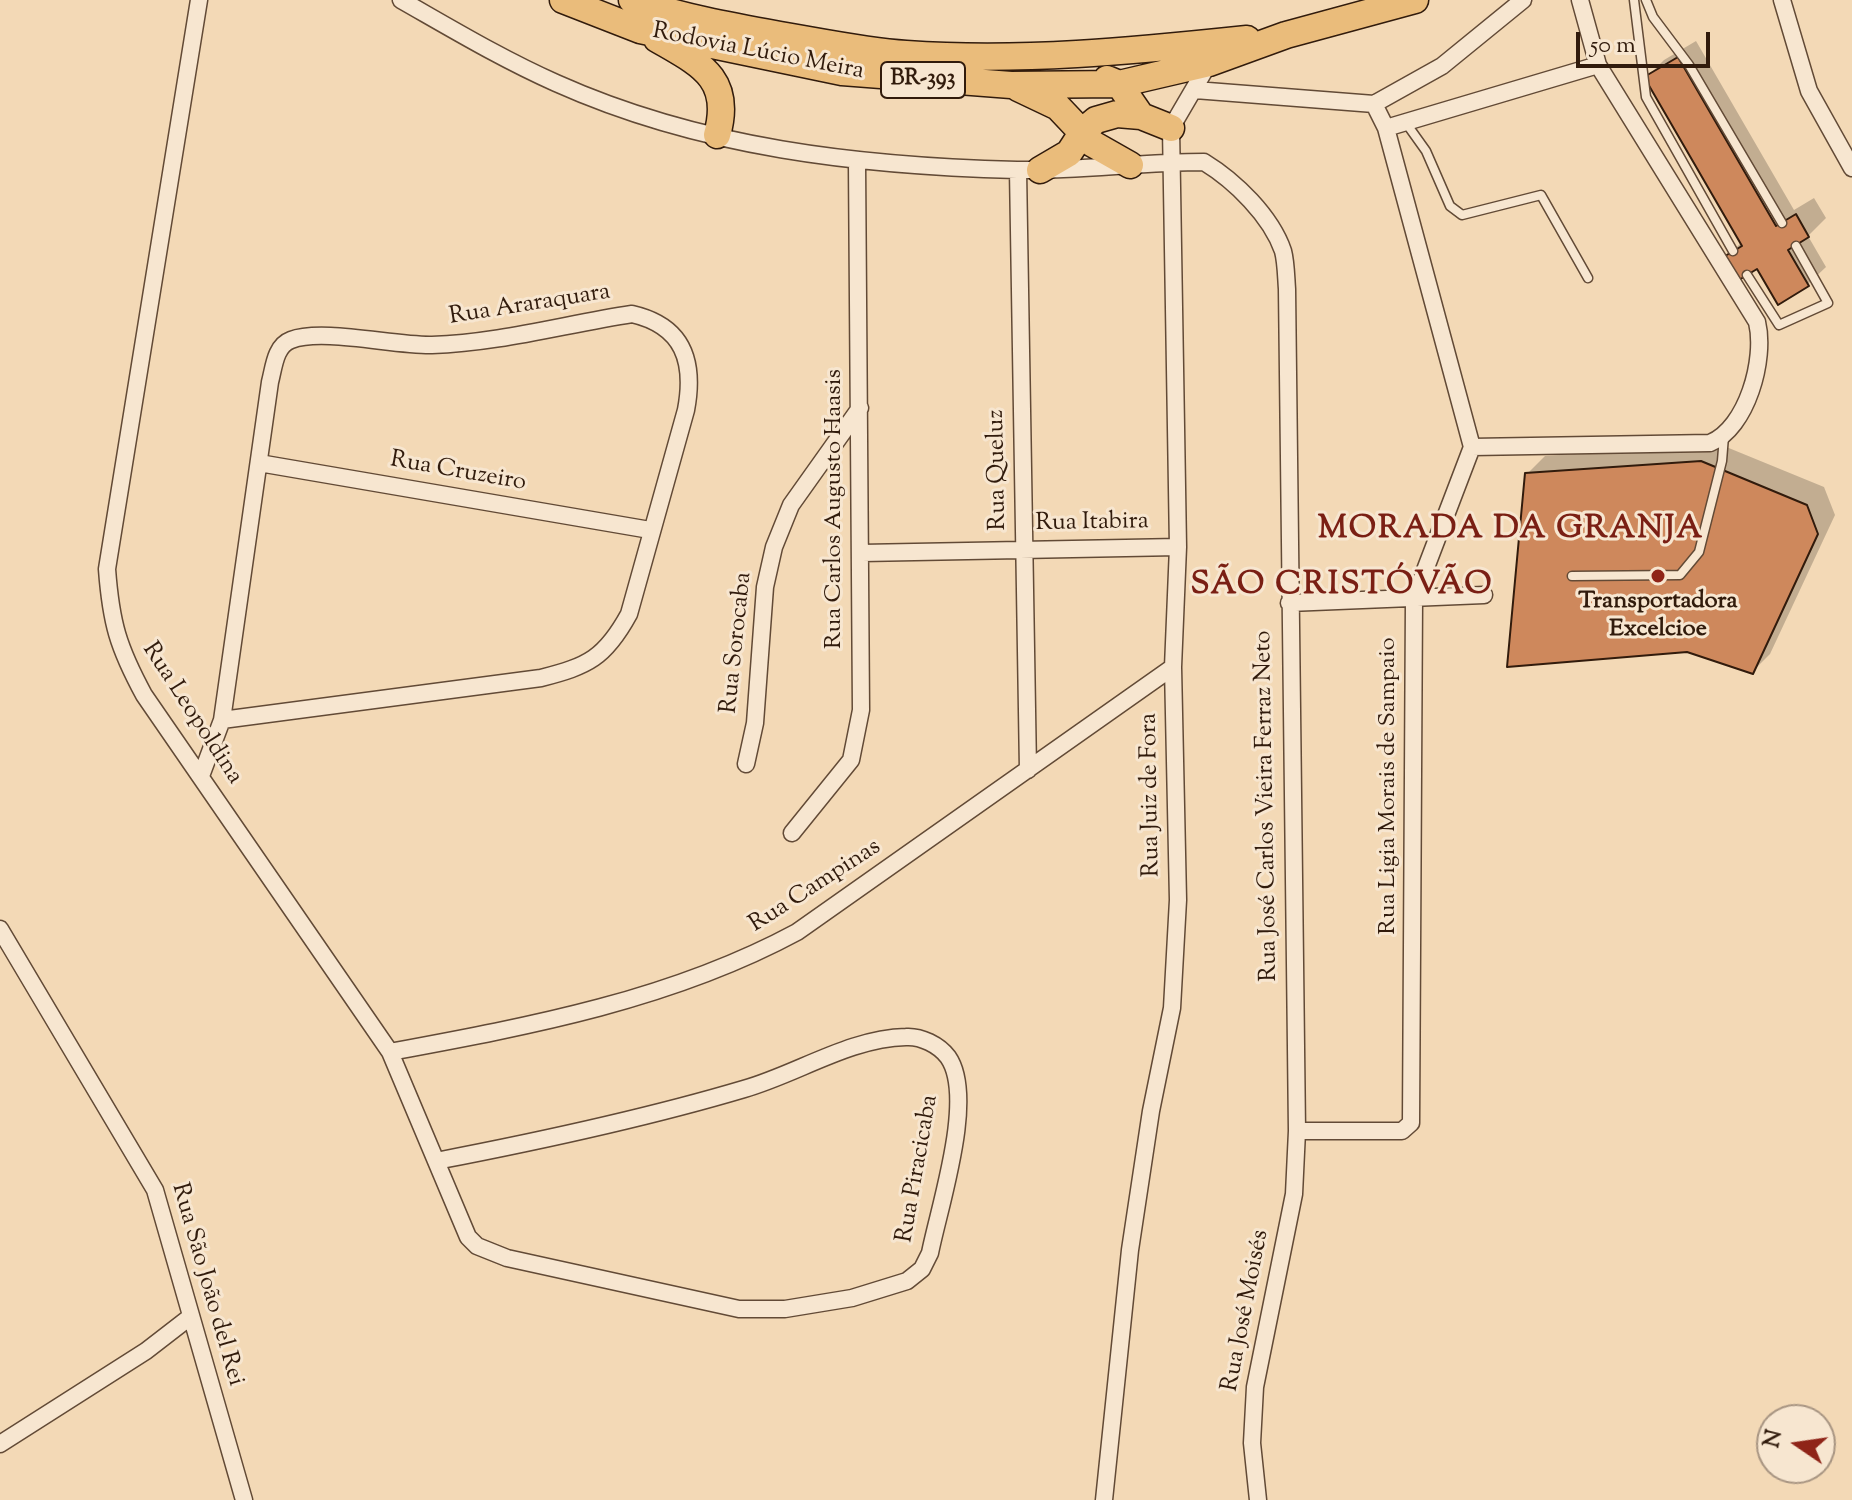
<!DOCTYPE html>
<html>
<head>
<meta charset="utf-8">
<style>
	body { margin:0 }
	#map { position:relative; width:1852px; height:1500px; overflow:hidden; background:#f3d9b6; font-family:"Sorts Mill Goudy",serif }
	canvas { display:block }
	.north { position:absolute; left:1756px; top:1404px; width:80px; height:80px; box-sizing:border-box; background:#f7e6d0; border:2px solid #a89582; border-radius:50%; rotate:283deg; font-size:22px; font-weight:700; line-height:32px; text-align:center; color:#311b0c }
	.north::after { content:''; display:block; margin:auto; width:28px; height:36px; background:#8f2418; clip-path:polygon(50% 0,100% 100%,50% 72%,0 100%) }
	.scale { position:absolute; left:1576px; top:32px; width:134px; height:36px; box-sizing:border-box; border:4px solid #311b0c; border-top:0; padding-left:10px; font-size:24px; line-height:28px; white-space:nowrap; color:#311b0c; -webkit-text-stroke:6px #f7e6d0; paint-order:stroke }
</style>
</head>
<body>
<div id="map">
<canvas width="1852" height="1500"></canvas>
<div class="north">N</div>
<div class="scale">50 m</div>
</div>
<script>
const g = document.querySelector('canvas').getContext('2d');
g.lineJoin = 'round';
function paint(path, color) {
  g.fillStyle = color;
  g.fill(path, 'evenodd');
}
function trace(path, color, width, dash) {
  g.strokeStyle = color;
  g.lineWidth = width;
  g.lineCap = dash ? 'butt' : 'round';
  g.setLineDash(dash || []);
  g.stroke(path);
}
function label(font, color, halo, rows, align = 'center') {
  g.font = font + ' "Sorts Mill Goudy",serif';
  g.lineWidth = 6;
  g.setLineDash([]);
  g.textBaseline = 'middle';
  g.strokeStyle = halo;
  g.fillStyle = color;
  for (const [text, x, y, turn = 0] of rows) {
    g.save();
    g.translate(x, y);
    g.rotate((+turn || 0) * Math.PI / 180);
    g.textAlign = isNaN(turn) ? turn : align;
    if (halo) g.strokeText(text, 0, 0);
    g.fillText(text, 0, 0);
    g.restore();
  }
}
const shadow = new Path2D(`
	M 1696,41 L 1794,210 L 1814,198 L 1826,218 L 1808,236 L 1826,267 L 1808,284 L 1727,256 L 1742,242 L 1646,78 L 1664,60 Z
	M 1719,444 L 1824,487 L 1835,515 L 1770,654 L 1752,672 L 1527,474 L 1545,456 Z`);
const building = new Path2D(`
	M 1678,57 L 1776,226 L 1796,214 L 1809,237 L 1788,250 L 1809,286 L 1778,305 L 1757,269 L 1739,280 L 1725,256 L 1742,246 L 1644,77 Z
	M 1701,461 L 1807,505 L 1818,534 L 1753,674 L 1687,652 L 1507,667 L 1525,473 Z`);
const service = new Path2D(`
	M 1634,0 L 1646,97 L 1733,251
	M 1646,0 L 1653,17 L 1689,65 L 1782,223
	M 1406,123 L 1426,151 L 1450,206 L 1462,215 L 1541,195 L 1588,278
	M 1747,275 L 1779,325 L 1828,303 L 1796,246
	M 1572,576 L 1680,575 L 1699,552 L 1722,461 L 1724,436`);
const minor = new Path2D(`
	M 199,0 L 107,569 C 111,623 118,647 144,695 L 390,1052 L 468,1237 L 477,1246 L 507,1258 L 739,1309 L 785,1309 L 852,1298 L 907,1281 L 922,1269 L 930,1253 C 939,1207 976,1097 948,1057 C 939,1045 921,1036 906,1037 C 850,1038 797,1074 744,1089 C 643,1119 540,1141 436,1161
	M 401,0 C 452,29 502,59 556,83 C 701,148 859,166 1017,170 C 1079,171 1142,162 1204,162 C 1235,181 1271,216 1283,251 C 1286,262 1286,276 1287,289 L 1297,1131 L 1294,1194 L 1255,1387 L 1252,1443 L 1258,1500
	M 1782,0 L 1809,91 L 1852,168
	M 1195,90 L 1374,104
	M 1374,104 L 1442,66 L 1523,0
	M 1386,128 L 1598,65
	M 1018,170 L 1028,770
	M 1472,447 L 1710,443 C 1747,428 1766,359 1757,322 L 1598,65 L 1580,0
	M 259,463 L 650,530
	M 862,553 L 1178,547
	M 1289,603 L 1484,595
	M 746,764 L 755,723 L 765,587 L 774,547 L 791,505 L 860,408
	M 201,776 L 222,720 L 270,382 C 274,367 275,346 291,340 C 322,328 395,346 432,345 C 499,343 566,324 632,314 C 684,326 695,362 686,410 L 629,614 C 605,658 588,666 541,678 L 222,720
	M 792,833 L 851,760 L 861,710 L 857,163
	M 0,929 L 155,1190 L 244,1500
	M 390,1052 C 530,1026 671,1000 797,932 L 1173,667
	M 1297,1131 L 1402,1131 L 1411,1123 L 1414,599 L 1472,447 L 1386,128 L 1374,104
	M 0,1444 L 146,1351 L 190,1317
	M 1104,1500 L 1130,1250 L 1151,1111 L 1172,1008 L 1178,900 L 1173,667 L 1178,547 L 1171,128 L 1209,63`);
const primary = new Path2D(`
	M 563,0 L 640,30 L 842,72 L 1011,85 L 1119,84 L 1209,63 L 1286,35 L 1415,0
	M 632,0 C 680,17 730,26 780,35 C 822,42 864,51 906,54 C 1021,62 1133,51 1247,39
	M 657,39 C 700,64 733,78 717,135
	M 1107,79 L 1119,84 L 1141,116 L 1171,128
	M 1018,88 L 1058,107 L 1093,144 L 1130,165
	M 1040,170 L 1069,153 L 1084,130 L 1096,120 L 1117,114 L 1141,116`);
const markers = [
	[1658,576,8,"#8f2418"]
];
const shields = [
	[923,80,84]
];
const shieldNames = [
	["BR-393",923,80]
];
const streetNames = [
	["Rodovia Lúcio Meira",758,53,11],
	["Rua Araraquara",530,306,-9],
	["Rua Queluz",999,470,-91],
	["Rua Cruzeiro",458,473,10],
	["Rua Carlos Augusto Haasis",836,509,-90],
	["Rua Itabira",1092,524,-1],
	["Rua Sorocaba",738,643,-84],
	["Rua Leopoldina",191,714,57],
	["Rua Ligia Morais de Sampaio",1390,786,-90],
	["Rua Juiz de Fora",1152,795,-91],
	["Rua José Carlos Vieira Ferraz Neto",1268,806,-91],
	["Rua Campinas",816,887,-33],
	["Rua Piracicaba",919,1169,-80],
	["Rua São João del Rei",206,1285,74],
	["Rua José Moisés",1247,1311,-79]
];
const poiNames = [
	["Transportadora",1658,603],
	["Excelcioe",1658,631]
];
const districtNames = [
	["MORADA DA GRANJA",1511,532],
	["SÃO CRISTÓVÃO",1342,588]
];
paint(shadow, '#0003');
paint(building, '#ce885c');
trace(building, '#311b0c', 2);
trace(service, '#624a36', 11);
trace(minor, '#624a36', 19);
trace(primary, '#311b0c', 29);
trace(service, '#f7e6d0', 8);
trace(minor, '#f7e6d0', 16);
trace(primary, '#eabc7b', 26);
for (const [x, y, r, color] of markers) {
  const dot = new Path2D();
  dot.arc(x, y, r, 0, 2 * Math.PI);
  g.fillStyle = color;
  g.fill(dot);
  trace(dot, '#f7e6d0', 3);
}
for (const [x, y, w] of shields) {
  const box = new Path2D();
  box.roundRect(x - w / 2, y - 18, w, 36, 6);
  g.fillStyle = '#f7e6d0';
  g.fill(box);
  trace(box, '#311b0c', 2);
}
label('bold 22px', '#311b0c', null, shieldNames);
label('24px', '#311b0c', '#f7e6d0', streetNames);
label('bold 24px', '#311b0c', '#f7e6d0', poiNames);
g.letterSpacing = '2px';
label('bold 32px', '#7a1f14', '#f7e6d0', districtNames);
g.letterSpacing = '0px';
</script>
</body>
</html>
